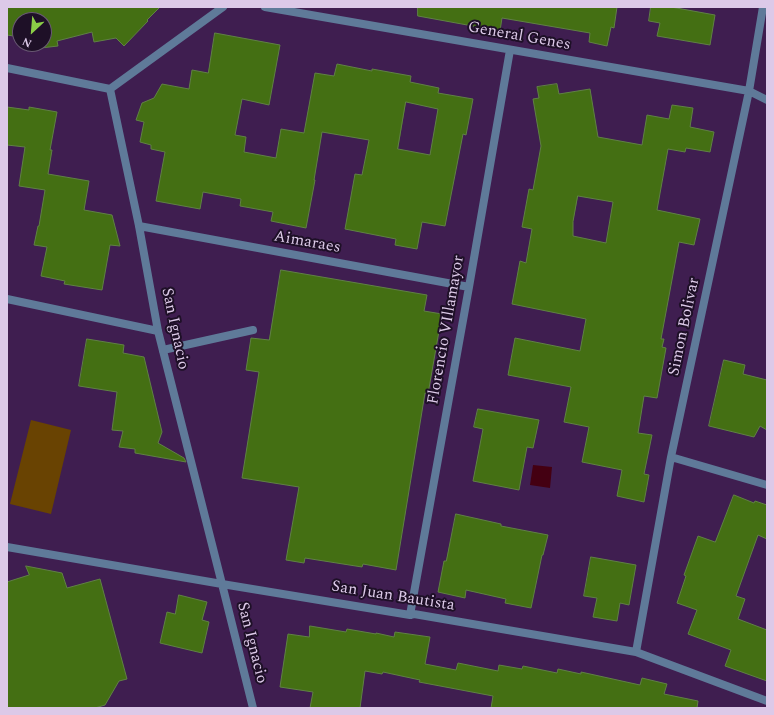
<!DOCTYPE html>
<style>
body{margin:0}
#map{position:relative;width:774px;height:715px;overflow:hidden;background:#3f1e50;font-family:Spectral,serif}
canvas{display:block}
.frame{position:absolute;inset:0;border:8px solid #dcc9e8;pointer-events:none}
.north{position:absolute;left:12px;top:12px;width:40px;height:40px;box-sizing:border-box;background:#1e1027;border:1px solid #6a5a74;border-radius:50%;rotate:206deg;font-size:11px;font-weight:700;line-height:16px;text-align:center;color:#dcc9e8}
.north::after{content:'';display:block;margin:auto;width:14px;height:18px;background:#8bce47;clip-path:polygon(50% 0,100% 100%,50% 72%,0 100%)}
</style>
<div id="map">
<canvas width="774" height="715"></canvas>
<div class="frame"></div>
<div class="north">N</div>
</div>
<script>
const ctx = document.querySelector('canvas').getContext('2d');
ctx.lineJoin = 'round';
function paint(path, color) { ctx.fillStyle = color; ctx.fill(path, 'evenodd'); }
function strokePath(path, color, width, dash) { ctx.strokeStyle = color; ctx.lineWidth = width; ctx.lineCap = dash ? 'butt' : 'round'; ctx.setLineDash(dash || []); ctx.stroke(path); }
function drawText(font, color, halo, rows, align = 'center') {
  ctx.font = font + ' Spectral,serif'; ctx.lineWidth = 4; ctx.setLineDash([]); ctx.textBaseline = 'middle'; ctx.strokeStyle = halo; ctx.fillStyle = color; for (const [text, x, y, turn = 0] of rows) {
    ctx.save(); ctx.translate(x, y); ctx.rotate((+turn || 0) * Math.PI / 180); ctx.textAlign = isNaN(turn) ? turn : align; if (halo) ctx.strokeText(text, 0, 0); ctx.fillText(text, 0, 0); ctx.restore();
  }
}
const green = new Path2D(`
 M31 420 71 430 51 514 10 504Z`);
const water = new Path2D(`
 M533 465 552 467 550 488 530 485Z`);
const building = new Path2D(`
 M7 7H160L147 20 148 21 124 46 116 38 94 42 92 32 57 41 58 46 32 49V44H44V20H20V37L7 35Z
 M418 7H617L614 28 611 27 607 46 589 42 590 33 502 18 500 31 418 16Z
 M651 7H671L715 15 710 45 657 36 660 23 649 21Z
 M215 33 280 45 269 105 242 99 235 135 246 137 244 152 276 158 281 129 304 133 315 73 334 76 337 64 372 71V69L411 76 410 82 439 88 438 93 473 99 466 135 463 134 445 226 422 222 417 249 395 245 396 239 345 229 355 174 362 175 369 140 322 132 314 180H315L306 228 271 221 273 212 240 206 241 199 203 192 200 209 156 201 165 152 151 149V145L140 142 144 122 136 120 142 103 154 98 162 84 189 89 192 70 208 73ZM406 102 438 109 430 155 398 149Z
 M557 84 559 94 590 89 598 137 642 145 647 115 669 119 672 105 693 108 690 127 714 132 710 152 686 148 685 152 668 149 657 210 700 219 694 245 679 242 661 339H664L662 347 666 348 657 398 644 396 638 433 652 435 644 474 649 475 644 502 617 496 622 470 582 462 589 427 564 422 571 387 508 375 515 338 580 351 586 319 512 304 520 261 526 263 532 229 522 227 529 189 533 190 541 146 533 99 539 98 537 87ZM578 196 613 202 606 243 573 236V222Z
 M7 107 29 110V107L57 112 50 150H52L48 174 89 181 84 210 112 215 120 246 110 245 102 290 64 284 65 281 41 276 47 247 34 245 38 226H39L45 190 19 186 25 147 7 145Z
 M281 270 427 295 424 311 442 314 428 394 425 393 396 570 363 564 362 567 305 558 304 563 286 560 299 487 242 478 259 372 246 370 251 338 269 340Z
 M87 339 124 345 123 353 144 357 162 432 158 443 184 458 186 462 135 453V449L119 447 123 431 112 430 117 392 79 386Z
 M724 360 745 365 743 374 767 380V430L760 426 754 437 709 426Z
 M478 409 539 420 533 448 527 447 519 490 473 481 483 429 474 427Z
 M734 495 754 503 755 501 767 505V539L758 535 736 596 745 599 738 619 767 630V681L725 666 731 650 688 634 697 610 677 603 686 576 684 575 698 536 715 542Z
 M456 514 501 524V526L548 535 543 555H542L531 608 505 603 506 599 466 590 465 598 438 592 444 561H446Z
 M591 557 636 565 629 605 620 603 617 621 593 617 597 598 584 596Z
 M26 566 62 573 67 588 100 579 127 679 119 681 105 705 95 708H7V582L29 575Z
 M179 595 207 602 202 620 209 622 202 653 160 643 167 612 175 614Z
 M310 626 346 632 347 629 376 634V633L394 637 395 632 430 637 425 664 456 670 458 663 498 671 499 665 522 669 523 666 557 673 558 669 581 674V672L640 685 642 678 667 684 664 694 698 701 697 708H491L493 696 419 682 420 680 383 672 382 674 365 671 360 708H310L313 692 280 687 288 634 309 637Z`);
const service = new Path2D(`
 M163 350 253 330`);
const minor = new Path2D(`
 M223 7 110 89 139 226 158 331 222 584 253 708
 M265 7 749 91 767 100
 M7 68 110 89
 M139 226 469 287
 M7 299 158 331
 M671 457 767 485
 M7 547 222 584 410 615 414 614 636 652 767 701
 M410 615 469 287 510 50
 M636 652 671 457 749 91 763 7`);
const streetNames = [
 ["General Genes",519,37,10],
 ["Aimaraes",307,243,10],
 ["Simon Bolivar",685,327,-78],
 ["San Ignacio",174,329,78],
 ["Florencio VIllamayor",447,330,-80],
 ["San Juan Bautista",393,597,9],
 ["San Ignacio",251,643,76]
];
paint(green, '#694302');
paint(water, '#440012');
paint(building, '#446f13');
strokePath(building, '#608145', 1);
strokePath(service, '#5f7a99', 8);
strokePath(minor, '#5f7a99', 8);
drawText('16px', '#dcc9e8', '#1e1027', streetNames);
</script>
